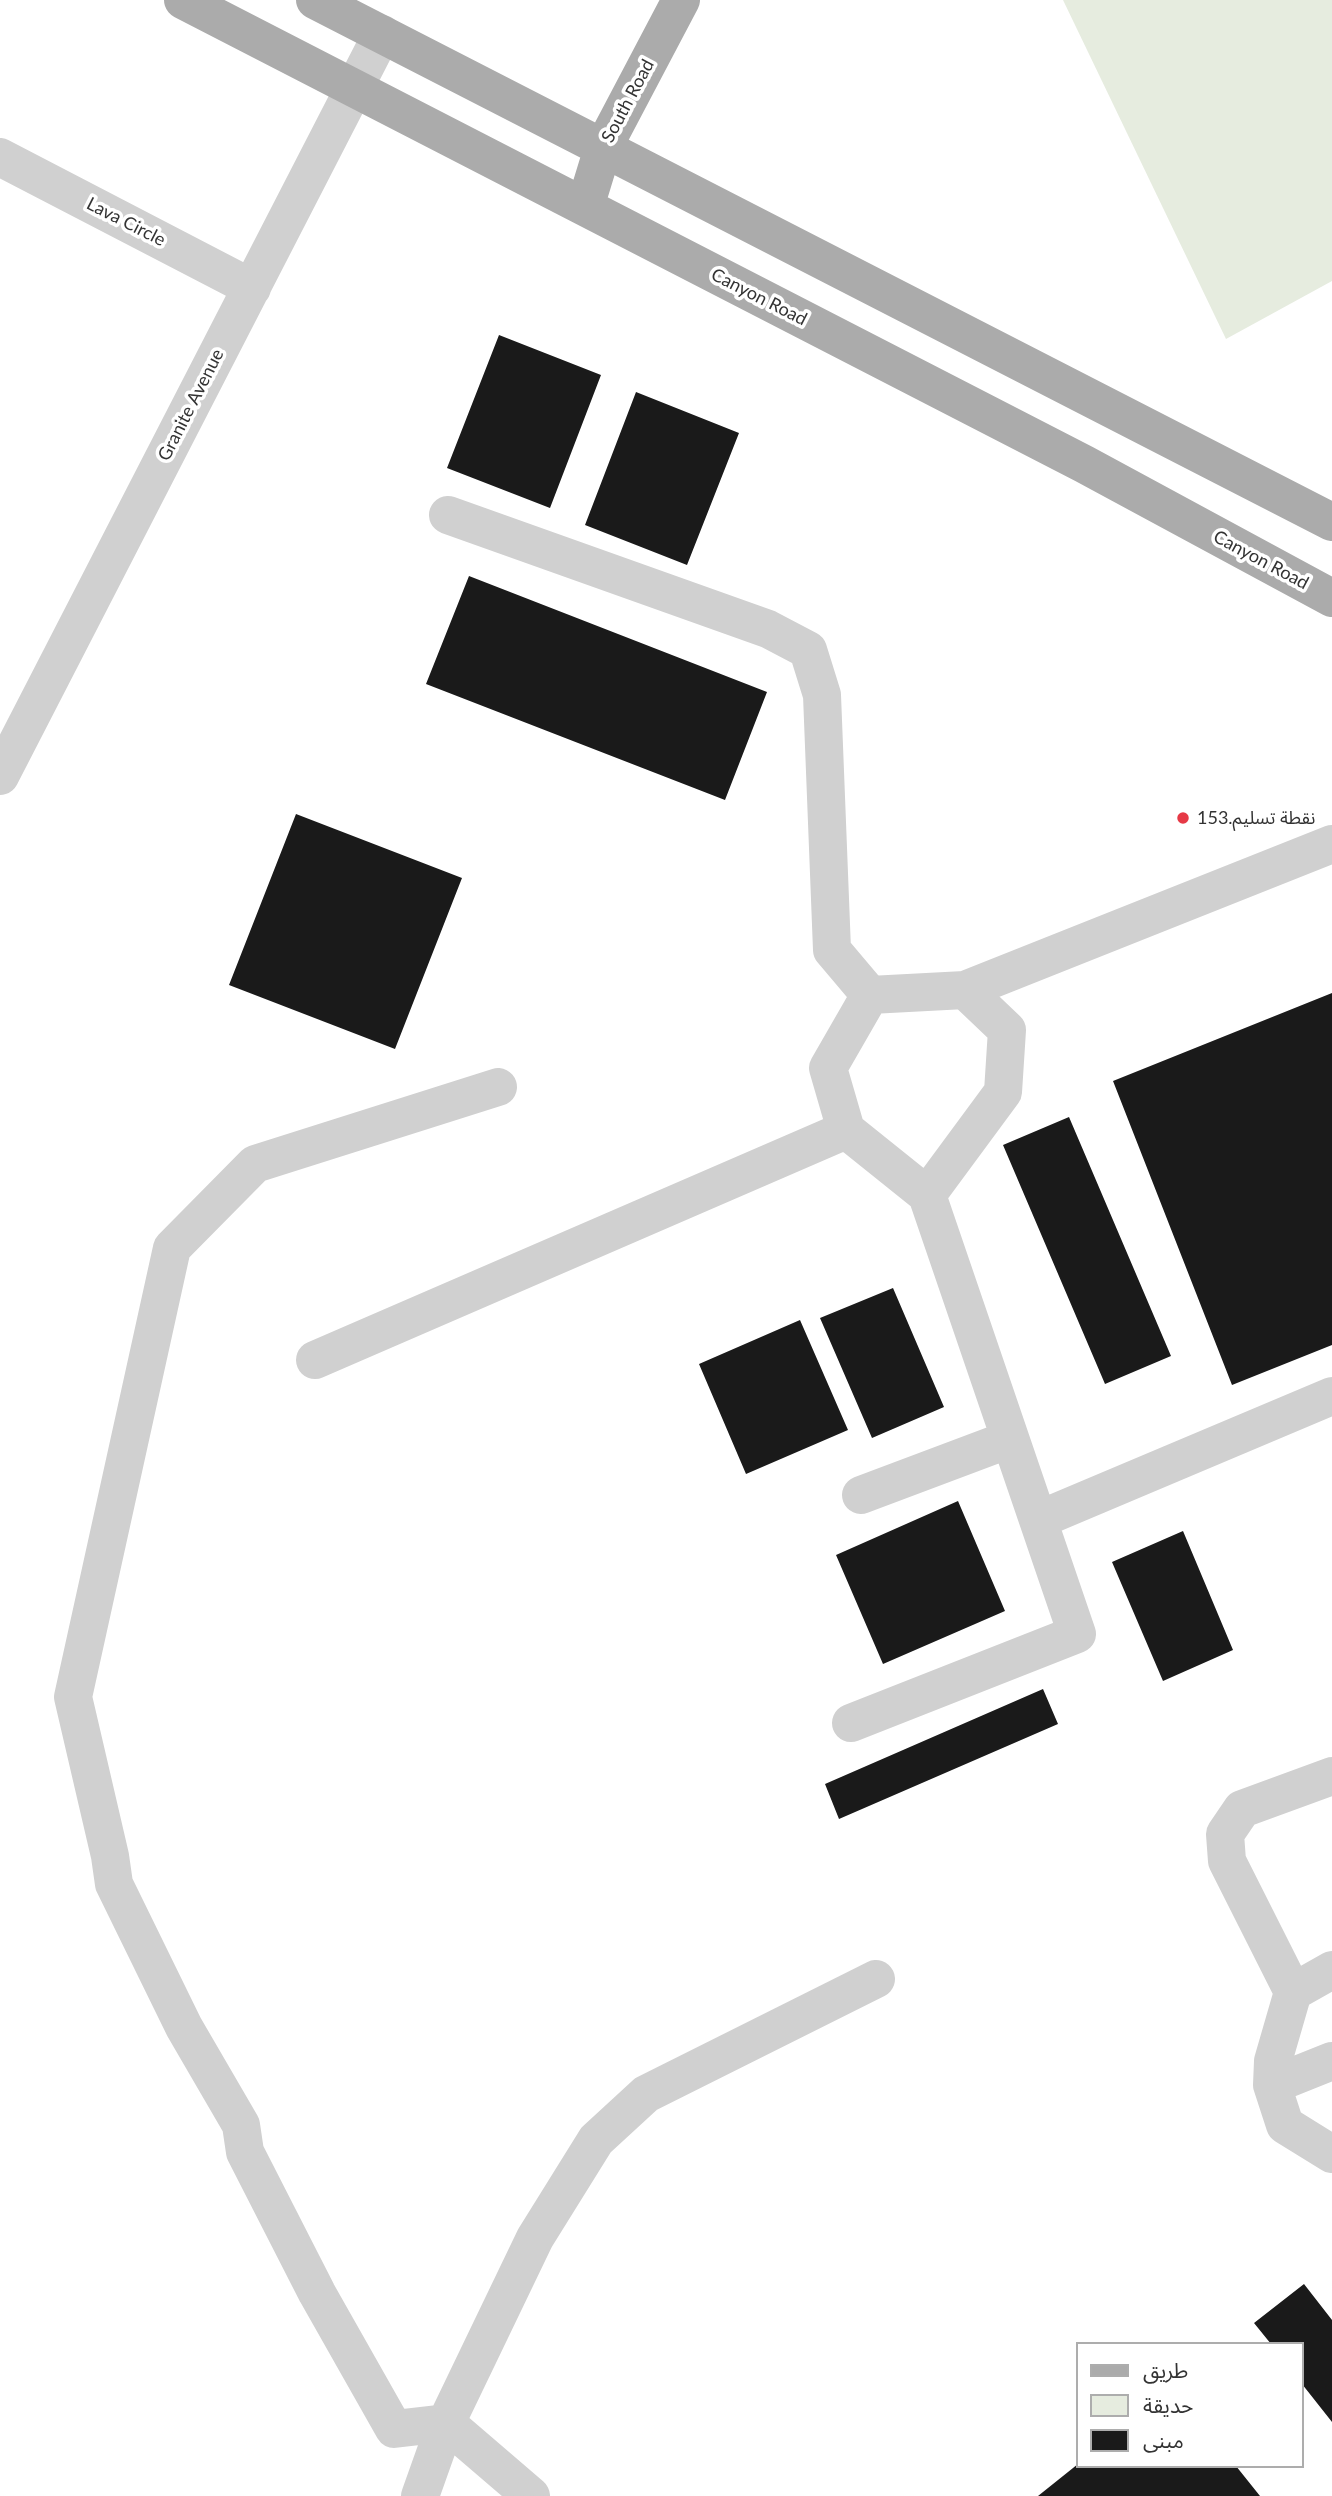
<!DOCTYPE html>
<meta charset="utf-8">
<style>
body{margin:0}
#map{position:relative;width:1332px;height:2496px;overflow:hidden;background:#fff;font-family:Lato,"Noto Sans Arabic",sans-serif}
canvas{display:block}
.legend{position:absolute;left:1076px;top:2342px;width:228px;height:126px;box-sizing:border-box;background:#fff;border:2px solid #adadad;margin:0;padding:9px 12px;list-style:none;font-size:21px;color:#333}
.legend li{display:flex;align-items:center;gap:14px;height:35px}
.legend b{width:35px;border:2px solid #adadad}
</style>
<div id="map">
<canvas width="1332" height="2496"></canvas>
<ul class="legend">
<li><b style="height:9px;background:#ababab"></b>طريق</li>
<li><b style="height:19px;background:#e6ecdf"></b>حديقة</li>
<li><b style="height:19px;background:#1a1a1a"></b>مبنى</li>
</ul>
</div>
<script>
const ctx = document.querySelector('canvas').getContext('2d');
ctx.lineJoin = 'round';
function paint(path, color) { ctx.fillStyle = color; ctx.fill(path, 'evenodd'); }
function strokePath(path, color, width, dash) { ctx.strokeStyle = color; ctx.lineWidth = width; ctx.lineCap = dash ? 'butt' : 'round'; ctx.setLineDash(dash || []); ctx.stroke(path); }
function drawText(font, color, halo, rows, align = 'center') {
  ctx.font = font + ' Lato,"Noto Sans Arabic",sans-serif'; ctx.lineWidth = 7; ctx.setLineDash([]); ctx.textBaseline = 'middle'; ctx.strokeStyle = halo; ctx.fillStyle = color; for (const [text, x, y, turn = 0] of rows) {
    ctx.save(); ctx.translate(x, y); ctx.rotate((+turn || 0) * Math.PI / 180); ctx.textAlign = isNaN(turn) ? turn : align; if (halo) ctx.strokeText(text, 0, 0); ctx.fillText(text, 0, 0); ctx.restore();
  }
}
const green = new Path2D(`
 M1063 0H1332V281L1226 339Z`);
const building = new Path2D(`
 M499 335 601 375 550 508 447 468Z
 M636 392 739 433 687 565 585 525Z
 M469 576 767 692 725 800 426 684Z
 M296 814 462 878 395 1049 229 985Z
 M1332 993V1345L1232 1385 1113 1081Z
 M1069 1117 1171 1356 1105 1384 1003 1145Z
 M893 1288 944 1407 872 1438 820 1318Z
 M800 1320 848 1430 746 1474 699 1364Z
 M958 1501 1005 1611 883 1664 836 1555Z
 M1183 1531 1233 1650 1163 1681 1112 1562Z
 M1043 1689 1058 1724 839 1819 825 1784Z
 M1304 2284 1332 2320V2422L1302 2384V2344H1271L1254 2323Z
 M1078 2464V2466H1236L1260 2496H1038Z`);
const minor = new Path2D(`
 M0 157 252 288
 M448 515 768 629 808 650 822 695 832 950 870 995
 M0 776 382 34
 M870 995 965 990 1332 844
 M870 995 828 1068 846 1130 927 1195
 M498 1087 255 1164 172 1248 73 1697 110 1856 114 1884 184 2027 241 2125 245 2152 317 2293 394 2429 446 2423 531 2496
 M315 1360 846 1130
 M861 1495 1010 1439
 M1038 1520 1332 1396
 M851 1723 1077 1634 927 1195 1003 1092 1007 1030 965 990
 M1332 1970 1293 1992 1273 2061 1272 2085 1285 2125 1332 2154
 M1293 1992 1227 1861 1225 1834 1242 1809 1332 1776
 M1272 2085 1332 2061
 M420 2496 446 2423 535 2238 596 2140 646 2094 876 1979`);
const major = new Path2D(`
 M183 0 1084 464 1332 598
 M315 0 1332 522
 M585 207 603 148 681 0`);
const markers = [
 [1183,818,7,"#e63946"]
];
const streetNames = [
 ["South Road",628,101,-62],
 ["Lava Circle",126,222,27],
 ["Canyon Road",759,297,27],
 ["Granite Avenue",191,405,-63],
 ["Canyon Road",1261,560,28]
];
const poiNames = [
 ["نقطة تسليم.153",1197,818]
];
paint(green, '#e6ecdf');
paint(building, '#1a1a1a');
strokePath(minor, '#d0d0d0', 38);
strokePath(major, '#ababab', 38);
for (const [x, y, r, color] of markers) { const dot = new Path2D(); dot.arc(x, y, r, 0, 2 * Math.PI); ctx.fillStyle = color; ctx.fill(dot); strokePath(dot, '#fff', 2.5); }
drawText('18px', '#333', '#fff', streetNames);
drawText('18px', '#333', '#fff', poiNames, 'left');
</script>
